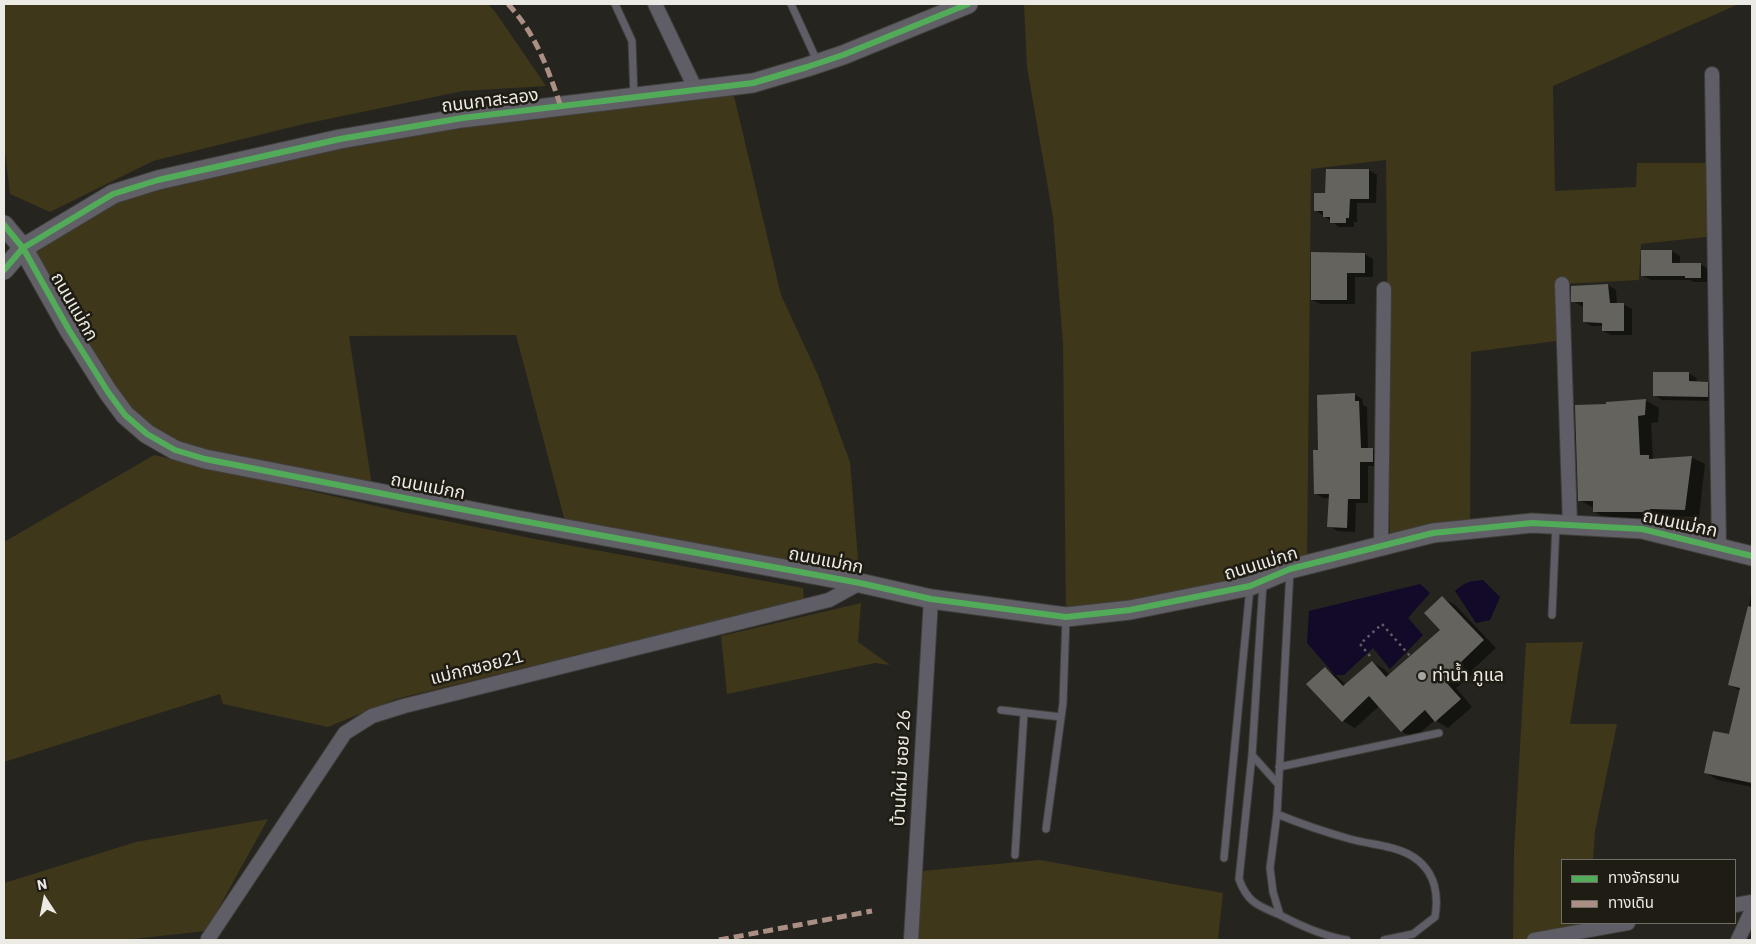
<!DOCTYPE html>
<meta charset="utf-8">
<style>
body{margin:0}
#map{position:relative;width:1756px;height:944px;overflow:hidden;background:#25241f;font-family:"IBM Plex Sans","Noto Sans Thai",sans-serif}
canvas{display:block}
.frame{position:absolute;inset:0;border:5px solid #eceae4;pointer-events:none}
.legend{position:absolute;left:1561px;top:859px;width:175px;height:65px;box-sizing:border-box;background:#1f1c13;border:1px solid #716e67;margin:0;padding:6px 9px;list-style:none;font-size:15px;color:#eceae4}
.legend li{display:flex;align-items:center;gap:10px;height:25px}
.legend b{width:25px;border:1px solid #716e67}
.north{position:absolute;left:20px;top:874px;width:50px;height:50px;-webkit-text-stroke:4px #1f1c13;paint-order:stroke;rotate:349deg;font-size:14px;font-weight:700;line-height:20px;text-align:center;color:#eceae4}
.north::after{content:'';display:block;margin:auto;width:18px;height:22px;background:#eceae4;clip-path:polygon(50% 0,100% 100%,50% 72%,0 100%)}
</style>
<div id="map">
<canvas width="1756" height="944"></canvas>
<div class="frame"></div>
<ul class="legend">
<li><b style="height:6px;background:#51ab58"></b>ทางจักรยาน</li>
<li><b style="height:6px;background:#ac8f84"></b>ทางเดิน</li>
</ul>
<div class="north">N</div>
</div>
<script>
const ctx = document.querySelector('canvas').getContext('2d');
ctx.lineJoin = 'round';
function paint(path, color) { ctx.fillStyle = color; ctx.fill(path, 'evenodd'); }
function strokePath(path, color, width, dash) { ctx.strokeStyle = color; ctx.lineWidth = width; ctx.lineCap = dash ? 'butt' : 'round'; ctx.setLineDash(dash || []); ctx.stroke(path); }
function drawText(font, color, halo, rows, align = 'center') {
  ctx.font = font + ' "IBM Plex Sans","Noto Sans Thai",sans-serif'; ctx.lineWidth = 5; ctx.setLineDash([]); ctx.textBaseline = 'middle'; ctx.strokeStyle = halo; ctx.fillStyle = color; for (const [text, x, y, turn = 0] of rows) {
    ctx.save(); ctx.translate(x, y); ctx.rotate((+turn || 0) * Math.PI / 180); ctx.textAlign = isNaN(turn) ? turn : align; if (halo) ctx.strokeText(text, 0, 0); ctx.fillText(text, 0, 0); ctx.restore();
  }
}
const green = new Path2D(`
 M4 4H488L496 13 546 86 463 91 304 124 153 161 50 212 10 194 4 144Z
 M1024 4H1739L1553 86 1555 191 1636 187 1637 163H1706L1715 236 1641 244 1639 280 1562 284 1564 340 1471 352 1470 529 1390 544 1386 160 1311 169 1307 565 1066 617 1063 344 1053 217 1027 67Z
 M730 86 735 100 781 295 818 375 850 462 860 583 567 529 516 335 349 336 373 492 195 456 119 406 23 248 113 194 340 139Z
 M154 455 402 512 535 539 803 588 804 600 396 699 328 727 223 704 220 694 4 762V542Z
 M861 603 858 642 890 665 875 663 727 694 721 636Z
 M1583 642 1570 724H1617L1595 831 1593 860H1562V923H1590V929L1534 940H1513L1514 851 1526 643Z
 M268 819 206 931 124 940H4V883L136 842Z
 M1040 860 1223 893 1218 940H918L922 871Z`);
const water = new Path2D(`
 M1483 580 1500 597 1490 620 1476 623 1455 591C1465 582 1470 581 1483 580Z
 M1420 584 1430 593 1408 618 1423 635 1390 669 1373 648 1344 675H1335L1307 643 1309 611Z`);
const shadow = new Path2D(`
 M1369 170 1377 175 1376 203H1357V222H1354V227H1339L1315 210 1327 194Z
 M1672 251 1680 256V265L1700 264 1708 269 1709 282H1694L1690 280H1651L1642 275Z
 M1364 254 1373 259V277H1355V304H1321L1312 300Z
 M1608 285 1616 290 1617 304 1624 305 1632 309V335H1611L1603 331V326H1592L1584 322V306H1581L1573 301Z
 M1688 373 1697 378 1696 383H1707L1716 388V401L1662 400 1654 395Z
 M1354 394 1362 399 1363 405 1367 407 1368 449H1373L1381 454V466H1368V503H1356L1355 532 1337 531 1329 526 1330 498H1323L1315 493 1320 452Z
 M1645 400 1659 408 1658 422 1651 423 1653 459 1691 457 1705 464 1699 517 1663 516V519L1608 520 1595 512 1594 508 1579 500 1607 406Z
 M1752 592V787L1718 780 1706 773 1730 736 1741 691 1730 685Z
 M1442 598 1455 605 1496 648 1472 670 1474 673 1456 688 1472 707 1448 728 1435 720 1414 738 1401 731 1379 706 1355 728 1343 721 1325 668 1337 676 1346 685 1372 662 1384 669 1390 675 1442 630Z`);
const building = new Path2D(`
 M1326 169H1369V199H1350L1349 218H1346V223H1330V217H1323V211H1314V193H1325Z
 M1641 250H1672V263H1701V278H1685V276H1641Z
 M1311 252 1365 253V273H1347V300H1311Z
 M1608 284 1610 303H1624V331H1602V323L1583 322V302H1571V286Z
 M1653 372H1689V381L1708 382V397L1653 396Z
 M1355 393V401H1359L1361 448H1373V462H1360V499H1348L1347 528 1327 527 1329 494H1314L1313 450H1318L1317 395Z
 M1646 399 1645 415 1638 416 1640 455H1649V459L1692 456 1685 510 1650 509V512H1593V501H1578L1575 405 1606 404V402Z
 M1442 596 1484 640 1460 663 1462 665 1444 680 1461 699 1435 722 1425 710 1401 732 1369 696 1342 722 1306 684 1325 667 1343 686 1372 661 1386 677 1440 630 1424 613Z
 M1748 606 1752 607V783L1704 773 1713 731 1729 734 1740 688 1728 685Z`);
const path = new Path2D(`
 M1370 656 1360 644 1382 624 1410 656`);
const lane = new Path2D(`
 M615 4 632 41 634 98
 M791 4 818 63
 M1263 583 1252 755 1278 784
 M1552 615 1556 524
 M1001 710 1061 717
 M1252 755 1239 879C1247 902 1258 906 1280 915
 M1279 767 1439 733
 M1277 814 1290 570
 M1046 829 1063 703 1066 617
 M1015 855 1024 713
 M1224 858 1250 587
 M1347 940C1323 936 1301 926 1280 915L1273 892 1270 868 1277 814C1301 824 1325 832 1350 839 1364 843 1378 844 1392 848 1427 857 1441 882 1435 917L1413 934 1384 940`);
const street = new Path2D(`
 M655 4 696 90
 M1712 74 1719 547
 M1562 284 1570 525
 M1381 546 1384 289
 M1735 905 1752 902
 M208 939 345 733 372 716 404 706 829 600 860 583
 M911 940 931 599
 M1534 940 1628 923
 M1738 940 1752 910`);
const secondary = new Path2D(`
 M4 225 23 248 69 330 108 392 125 415 147 434 175 450 205 459 512 519 860 583 931 599 1066 617 1130 610 1250 586 1290 569 1433 533 1532 523 1642 529 1752 556
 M4 270 23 248 113 194 158 180 340 139 462 118 753 83 807 67 843 55 968 4`);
const quiet = new Path2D(`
 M508 4C536 34 548 69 561 107
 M719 940 872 911`);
const cycleway = new Path2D(`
 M4 225 23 248 69 330 108 392 125 415 147 434 175 450 205 459 512 519 860 583 931 599 1066 617 1130 610 1250 586 1290 569 1433 533 1532 523 1642 529 1752 556
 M4 270 23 248 113 194 158 180 340 139 462 118 753 83 807 67 843 55 968 4`);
const markers = [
 [1422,676,5,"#a6a59f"]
];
const streetNames = [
 ["ถนนกาสะลอง",490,101,-7],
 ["ถนนแม่กก",74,307,60],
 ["ถนนแม่กก",428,487,11],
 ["ถนนแม่กก",1680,524,12],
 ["ถนนแม่กก",826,561,11],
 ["ถนนแม่กก",1261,564,-17],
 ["แม่กกซอย21",477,668,-14],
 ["บ้านใหม่ ซอย 26",902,768,-87]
];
const poiNames = [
 ["ท่าน้ำ ภูแล",1432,676]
];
paint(green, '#3f371a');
paint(water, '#130a29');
paint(shadow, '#0007');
paint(building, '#64635e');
strokePath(lane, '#403f3b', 9);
strokePath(street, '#403f3b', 16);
strokePath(secondary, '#403f3b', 21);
strokePath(path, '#605e61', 2.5, [2.5, 4]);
strokePath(lane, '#5f5d65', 7);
strokePath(street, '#5f5d65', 14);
strokePath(secondary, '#606066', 19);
strokePath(quiet, '#ac8f84', 5, [10, 5]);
strokePath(cycleway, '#51ab58', 6);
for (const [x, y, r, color] of markers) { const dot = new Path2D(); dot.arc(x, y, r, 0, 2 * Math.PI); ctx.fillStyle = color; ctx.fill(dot); strokePath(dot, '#1f1c13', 2); }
drawText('18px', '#eceae4', '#1f1c13', streetNames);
drawText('18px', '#eceae4', '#1f1c13', poiNames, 'left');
</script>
